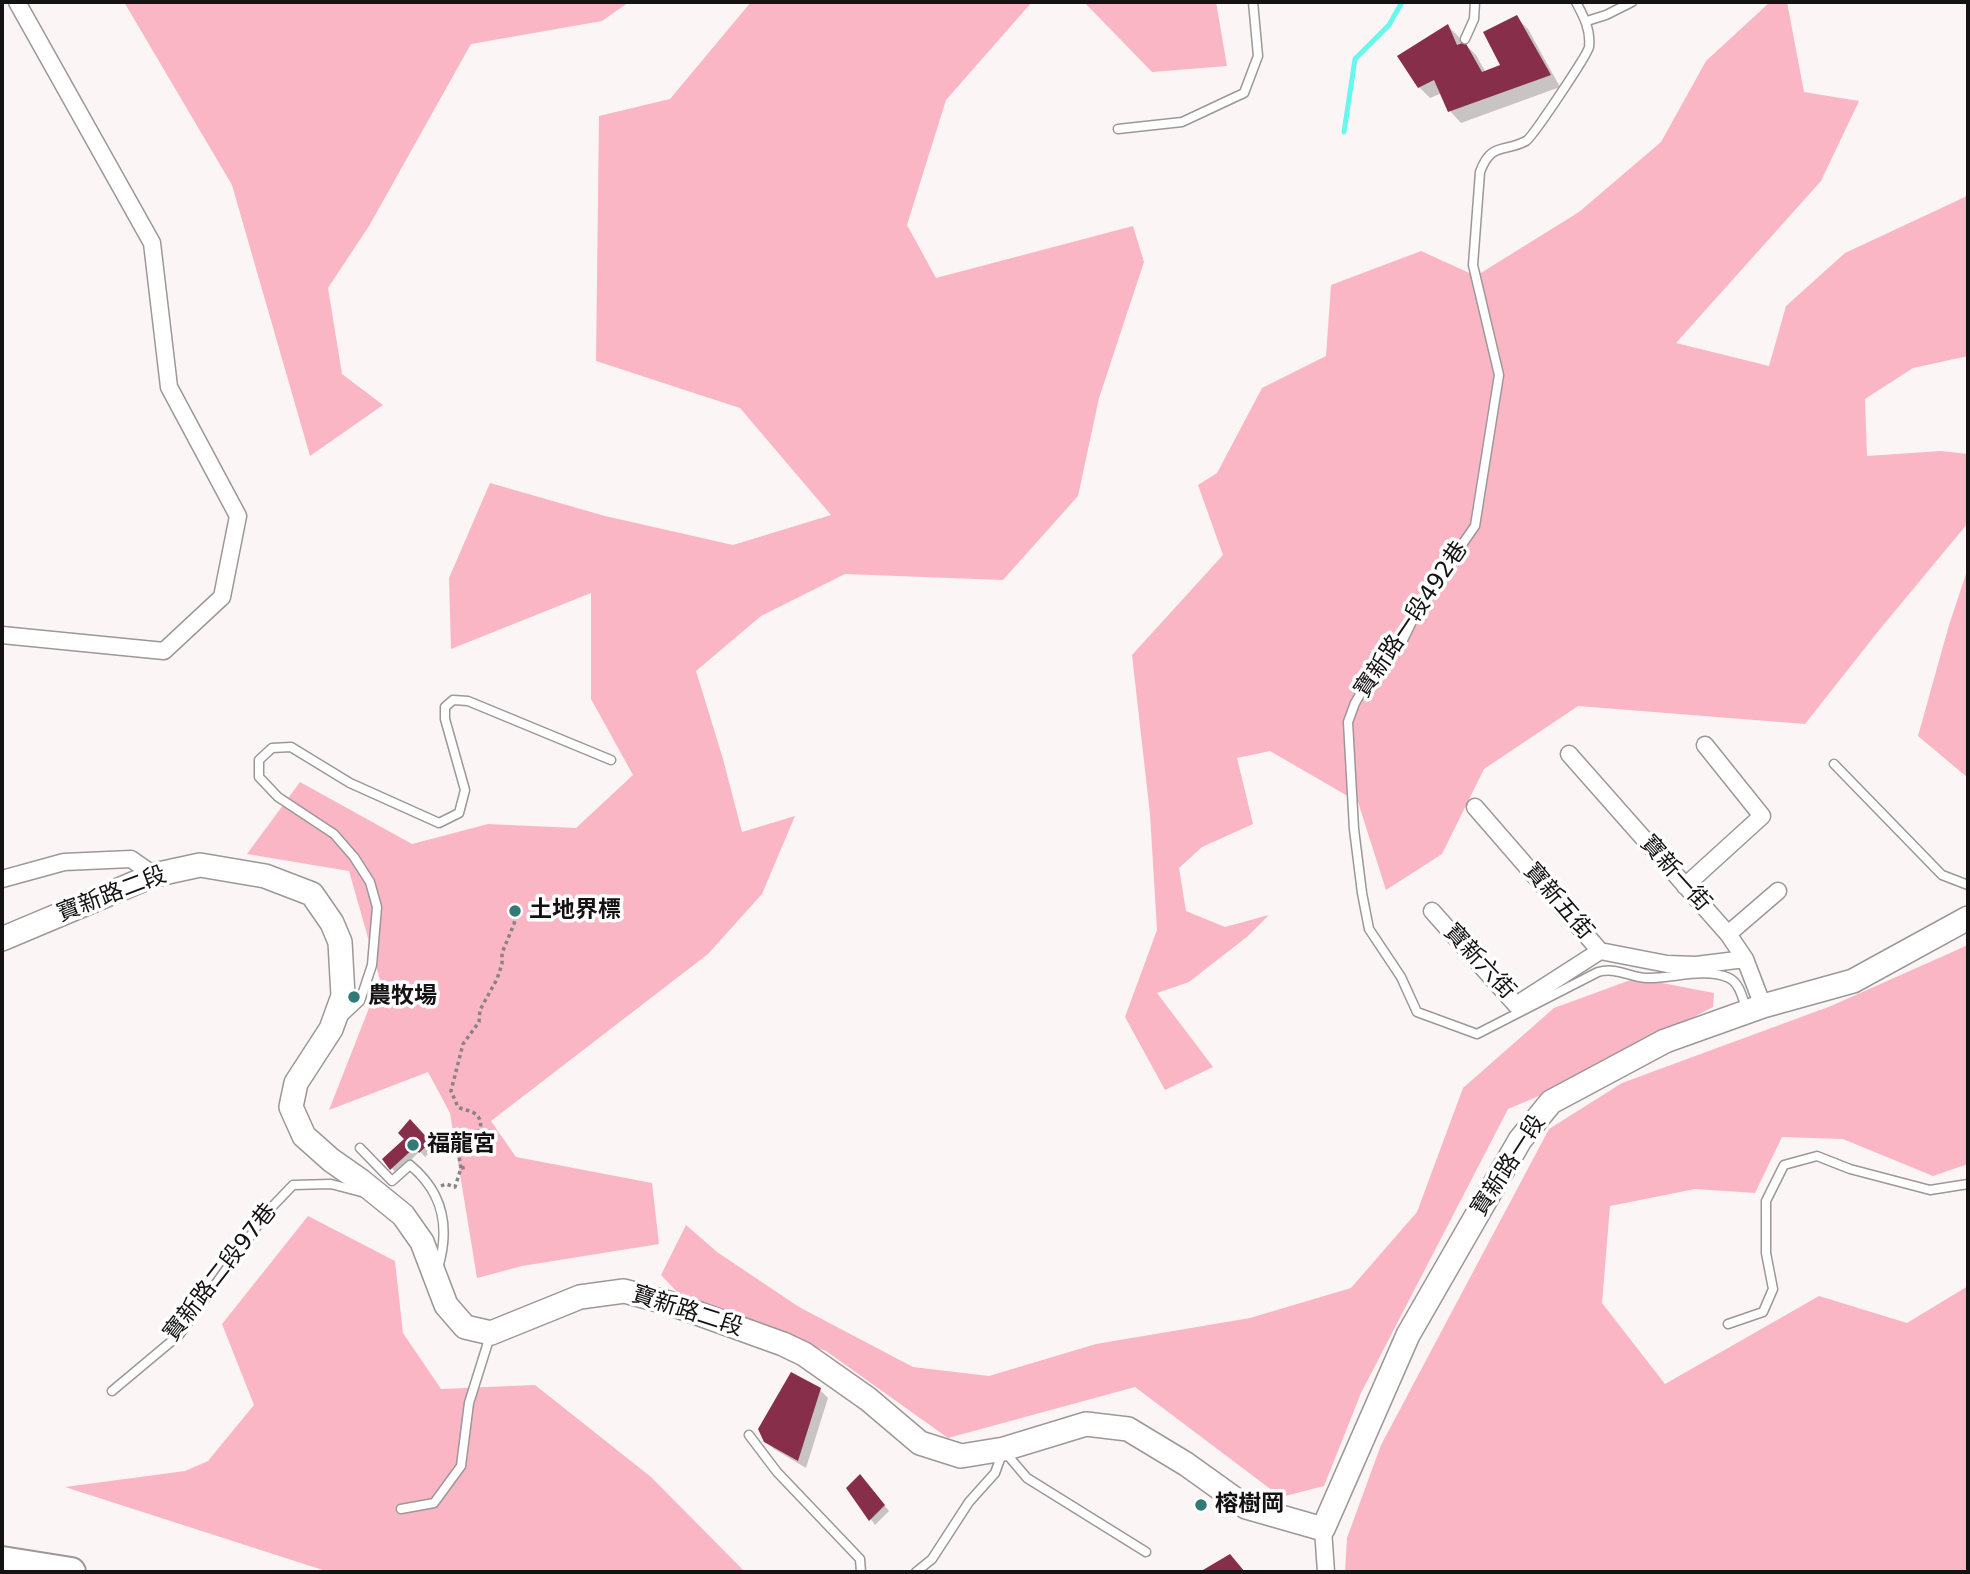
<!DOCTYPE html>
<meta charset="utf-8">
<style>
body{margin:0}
#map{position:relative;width:1970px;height:1574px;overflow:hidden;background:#fcf5f6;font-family:"DejaVu Sans",sans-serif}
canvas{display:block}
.frame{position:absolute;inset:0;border:4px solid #141213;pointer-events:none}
</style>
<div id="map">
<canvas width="1970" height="1574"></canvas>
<div class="frame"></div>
</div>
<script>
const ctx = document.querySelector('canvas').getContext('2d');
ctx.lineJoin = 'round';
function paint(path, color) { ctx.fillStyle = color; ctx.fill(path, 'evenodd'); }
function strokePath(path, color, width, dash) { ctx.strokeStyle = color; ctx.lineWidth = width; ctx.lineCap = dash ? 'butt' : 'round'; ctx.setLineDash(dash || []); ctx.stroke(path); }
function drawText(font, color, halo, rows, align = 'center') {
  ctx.font = font + ' "DejaVu Sans","Noto Sans TC",sans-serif'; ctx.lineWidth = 7; ctx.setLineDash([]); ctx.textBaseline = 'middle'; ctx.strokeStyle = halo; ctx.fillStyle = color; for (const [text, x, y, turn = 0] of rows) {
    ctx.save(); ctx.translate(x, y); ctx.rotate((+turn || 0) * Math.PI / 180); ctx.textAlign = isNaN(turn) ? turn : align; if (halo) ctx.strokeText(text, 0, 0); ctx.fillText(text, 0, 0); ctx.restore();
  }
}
const green = new Path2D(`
 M124 2H629L602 21 471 44 369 226 328 288 342 374 383 405 310 456 232 185Z
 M751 2H1032L946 100 907 225 936 278 1133 226 1144 262 1099 398 1078 496 1003 580 845 574 761 616 696 671 723 759 742 832 795 816 762 894 708 954 491 1121 516 1157 652 1183 659 1244 522 1266 477 1278 450 1113 428 1072 329 1110 380 980 349 871 247 854 300 782 412 844 488 824 576 828 633 775 591 699V593L451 649 449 578 490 483 605 516 733 545 831 515 740 408 596 361 599 116 670 99Z
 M1084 2H1216L1227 66 1152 72Z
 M1770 2H1787L1804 92 1859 101 1821 181 1676 343 1769 366 1786 306 1845 253 1965 197 1968 193V356L1913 368 1865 399 1867 456 1941 451 1968 454V523L1880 629 1805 724 1578 706 1484 769 1442 854 1386 890 1358 802 1270 751 1237 758 1253 824 1202 847 1179 868 1186 911 1225 927 1269 915 1248 936 1189 982 1157 993 1213 1067 1165 1090 1125 1017 1157 930 1150 814 1132 655 1223 555 1198 485 1217 473 1262 388 1326 356 1331 285 1421 251 1476 276 1579 212 1661 142 1706 61Z
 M1968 568V778L1918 736 1949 625Z
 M1968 945V1164L1933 1176 1843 1139 1782 1137 1755 1193 1695 1189 1610 1206 1602 1303 1665 1384 1819 1296 1907 1323 1968 1286V1572H1345L1347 1538 1381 1445 1549 1129 1622 1083 1831 1006Z
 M1636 978 1714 993 1713 1007 1546 1093 1508 1109 1361 1393 1324 1486 1281 1497 1135 1387 948 1438 826 1351 679 1294 661 1275 686 1225 717 1252 799 1307 913 1367 989 1376 1096 1344 1250 1318 1351 1288 1417 1212 1463 1088 1554 1008Z
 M308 1216 395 1261 403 1333 441 1389 535 1385 651 1477 745 1572H329L65 1487 185 1471 208 1461 254 1405 222 1324Z`);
const shadow = new Path2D(`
 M1517 18 1528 29 1560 87 1461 123 1450 111 1442 93 1430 98 1419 87 1448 26 1459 37 1462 45 1465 44 1476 55 1486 73 1502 66Z
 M410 1122 434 1148 425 1157 420 1151 397 1174 384 1159 406 1139Z
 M820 1390 828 1398 806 1468 774 1449 765 1440Z
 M865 1481 889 1511 875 1525 848 1488Z`);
const stream = new Path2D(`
 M1344 132 1355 59 1389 25 1402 2`);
const building = new Path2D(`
 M1517 15 1551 75 1448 112 1434 80 1418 88 1397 56 1448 24 1457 45 1465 42 1482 72 1500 65 1483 32Z
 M410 1119 431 1142 419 1153 415 1147 390 1170 382 1159 404 1139 398 1133Z
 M791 1372 821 1388 798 1461 764 1442 758 1429Z
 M860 1474 885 1505 869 1521 846 1488Z
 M1230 1554 1245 1572H1203V1570Z`);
const path = new Path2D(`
 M461 1168 459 1156C466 1146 493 1126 474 1113 469 1110 463 1110 458 1107L451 1091 463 1044 479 1022 480 1010 497 979 502 964V953L514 924 518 907
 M441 1186 446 1184 455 1187 461 1168 468 1167`);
const lane = new Path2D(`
 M1576 2C1584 17 1591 30 1589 47 1588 54 1532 138 1526 141 1503 153 1491 142 1480 172L1473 265 1499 375 1475 526 1421 603 1402 642 1362 691 1355 703 1348 722 1354 829 1362 893 1369 929 1401 977 1417 1012 1477 1034 1598 972C1617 967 1629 977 1646 978 1672 979 1704 967 1729 978 1740 983 1743 1000 1747 1011
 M1587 21 1606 15 1632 2
 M1465 39 1474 19 1475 2
 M1118 129 1182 122 1244 93 1258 56 1253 2
 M1834 764 1942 875 1968 885
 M343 1017 360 1001 372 965 377 907 370 882 354 857 334 834 278 797 259 777V760L272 748 291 747 350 783 439 823 459 813 465 790 445 719V707L453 700 468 701 611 760
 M360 1148 392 1181 410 1165C444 1193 450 1228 438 1268
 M1728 1324 1763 1312 1773 1289 1766 1253V1201L1784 1165 1817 1156 1850 1169 1930 1190 1968 1184
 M112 1391 179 1335 268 1211 293 1185 331 1184 365 1193
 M749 1435 777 1472 860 1559 861 1572
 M1005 1452 1027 1478 1146 1552
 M401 1509 434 1503 461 1466 469 1403 490 1336
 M916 1572 932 1559 969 1502 995 1473 1003 1451`);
const street = new Path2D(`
 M2 635 164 651 222 597 238 516 169 387 152 243 17 2
 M1569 754 1728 934 1745 959 1763 1006
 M1475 807 1600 951 1667 964 1696 965 1745 959
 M2 879 64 862 131 859 154 875
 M1685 886 1762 816 1705 745
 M1432 911 1516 1005 1600 951
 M1728 934 1778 891
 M1323 1529 1326 1572`);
const secondary = new Path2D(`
 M2 939 154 875 200 865 265 876 312 894 332 923 340 942 343 996 331 1029 296 1083 291 1107 304 1136 331 1160 361 1181 403 1215 422 1242 446 1305 465 1327 491 1333 580 1297 624 1291 669 1303 783 1344 804 1354 868 1399 920 1443 961 1456 1004 1449 1086 1424 1128 1429 1186 1464 1246 1507 1323 1529 1408 1335 1520 1140 1551 1102 1665 1041 1763 1006 1853 981 1968 918`);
const highway = new Path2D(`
 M2 1561 71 1572`);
const markers = [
 [515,911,7,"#327a76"],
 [354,997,7,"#327a76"],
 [413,1145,7,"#327a76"],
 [1201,1505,7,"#327a76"]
];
const streetNames = [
 ["寶新路一段492巷",1412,620,-56],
 ["寶新一街",1675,874,48],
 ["寶新路二段",112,895,-21],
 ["寶新五街",1558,902,49],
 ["寶新六街",1479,962,47],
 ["寶新路一段",1509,1166,-57],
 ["寶新路二段97巷",221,1273,-52],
 ["寶新路二段",687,1312,18]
];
const poiNames = [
 ["土地界標",529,911],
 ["農牧場",368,997],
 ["福龍宮",427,1145],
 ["榕樹岡",1215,1505]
];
paint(green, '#fbb6c5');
paint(shadow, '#0003');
strokePath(stream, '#68f7ee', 5);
paint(building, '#872e4a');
strokePath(lane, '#9d9798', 11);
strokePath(street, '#9d9798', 19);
strokePath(secondary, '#9d9798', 26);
strokePath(highway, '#9d9798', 32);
strokePath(path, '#888384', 3.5, [3.5, 3.5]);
strokePath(lane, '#fff', 8);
strokePath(street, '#fff', 16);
strokePath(secondary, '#fff', 23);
strokePath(highway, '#fff', 28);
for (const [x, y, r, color] of markers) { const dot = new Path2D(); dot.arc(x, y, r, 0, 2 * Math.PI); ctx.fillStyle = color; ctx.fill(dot); strokePath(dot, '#fff', 2.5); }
drawText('23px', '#141213', '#fff', streetNames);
drawText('bold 23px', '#141213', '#fff', poiNames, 'left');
</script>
